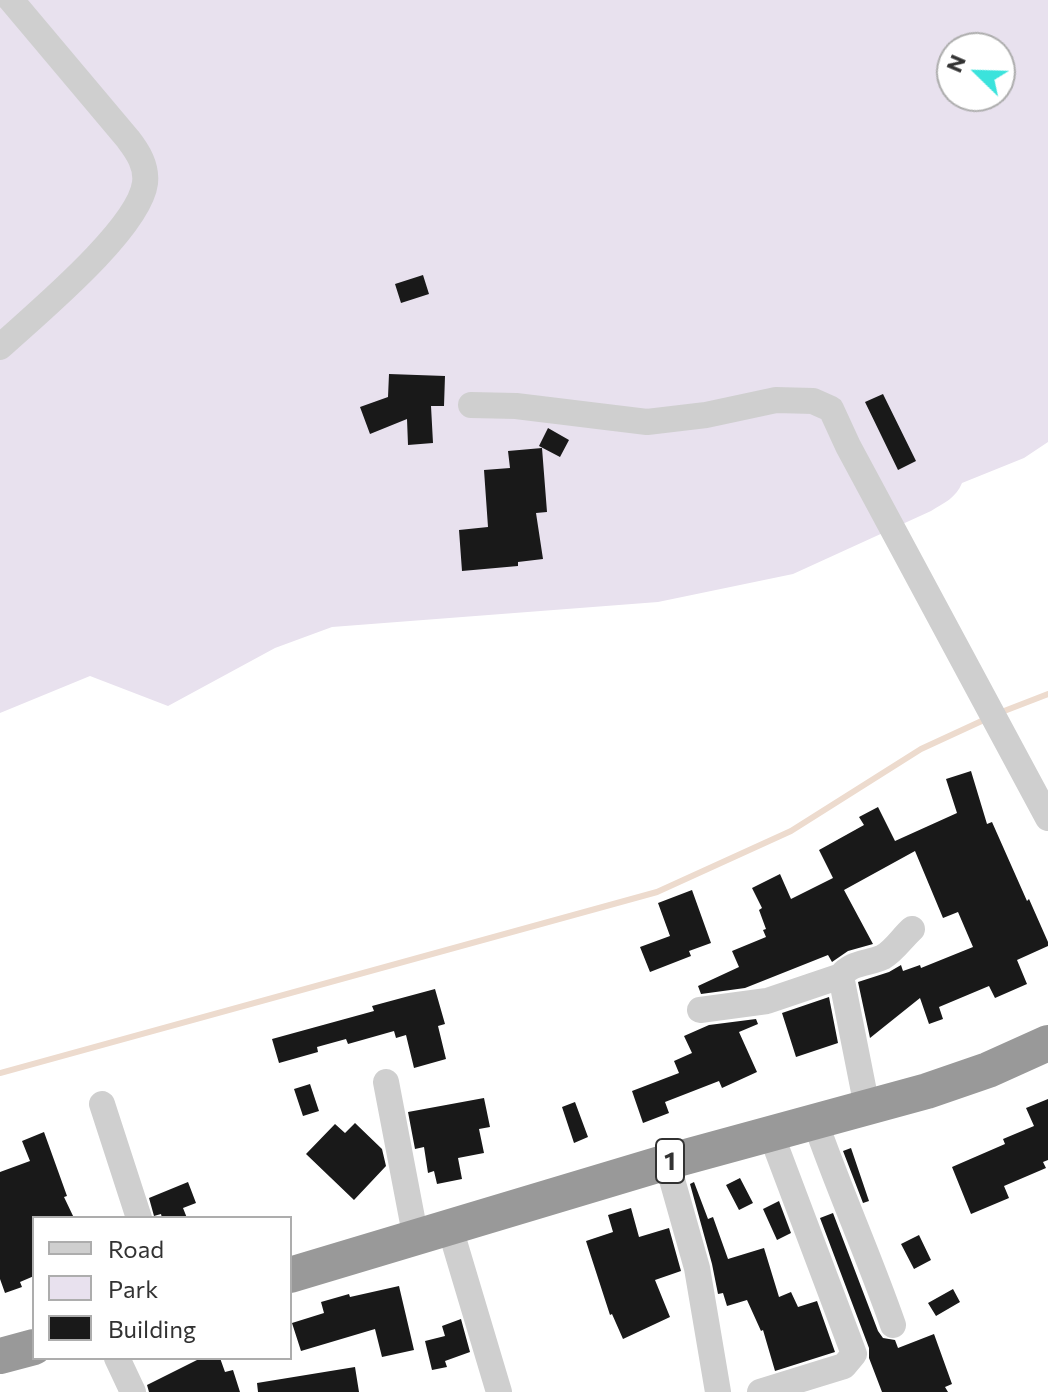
<!DOCTYPE html>
<style>
body{margin:0}
#map{position:relative;width:1048px;height:1392px;overflow:hidden;background:#fff;font-family:Commissioner,sans-serif}
canvas{display:block}
.legend{position:absolute;left:32px;top:1216px;width:260px;height:144px;box-sizing:border-box;background:#fff;border:2px solid #adadad;margin:0;padding:10px 14px;list-style:none;font-size:24px;color:#323232}
.legend li{display:flex;align-items:center;gap:16px;height:40px}
.legend b{width:40px;border:2px solid #adadad}
.north{position:absolute;left:936px;top:32px;width:80px;height:80px;box-sizing:border-box;background:#fff;border:2px solid #adadad;border-radius:50%;rotate:293deg;font-size:22px;font-weight:700;line-height:32px;text-align:center;color:#323232}
.north::after{content:'';display:block;margin:auto;width:28px;height:36px;background:#3be3dc;clip-path:polygon(50% 0,100% 100%,50% 72%,0 100%)}
</style>
<div id="map">
<canvas width="1048" height="1392"></canvas>
<ul class="legend">
<li><b style="height:10px;background:#cfcfcf"></b>Road</li>
<li><b style="height:22px;background:#e8e1ee"></b>Park</li>
<li><b style="height:22px;background:#191919"></b>Building</li>
</ul>
<div class="north">N</div>
</div>
<script>
const ctx = document.querySelector('canvas').getContext('2d');
ctx.lineJoin = 'round';
function paint(path, color) { ctx.fillStyle = color; ctx.fill(path, 'evenodd'); }
function strokePath(path, color, width, dash) { ctx.strokeStyle = color; ctx.lineWidth = width; ctx.lineCap = dash ? 'butt' : 'round'; ctx.setLineDash(dash || []); ctx.stroke(path); }
function drawText(font, color, halo, rows, align = 'center') {
  ctx.font = font + ' Commissioner,sans-serif'; ctx.lineWidth = 8; ctx.setLineDash([]); ctx.textBaseline = 'middle'; ctx.strokeStyle = halo; ctx.fillStyle = color; for (const [text, x, y, turn = 0] of rows) {
    ctx.save(); ctx.translate(x, y); ctx.rotate((+turn || 0) * Math.PI / 180); ctx.textAlign = isNaN(turn) ? turn : align; if (halo) ctx.strokeText(text, 0, 0); ctx.fillText(text, 0, 0); ctx.restore();
  }
}
const green = new Path2D(`
 M0 0H1048V442L1024 458 962 483C956 498 944 503 931 511L793 574 658 602 332 627 275 648 168 706 90 676 0 713ZM952 48H1000V96H952Z`);
const stream = new Path2D(`
 M999 713 1048 694
 M0 1073 657 892 791 831 921 749 986 719`);
const building = new Path2D(`
 M423 275 429 294 401 303 395 284Z
 M389 374 445 376 444 406H431L433 443 408 445 407 419 370 434 360 407 388 397Z
 M883 394 916 461 898 470 865 402Z
 M548 428 569 440 560 457 539 446Z
 M542 448 547 512 536 513 543 559 518 562V566L462 571 459 530 488 527 484 470 510 468 508 451Z
 M971 771 987 824 992 822 1027 901 1029 899 1048 942V946L1017 960 1027 984 995 998 989 986 939 1007 943 1019 929 1024 920 998 870 1038 858 982 889 972 901 965 903 971 920 965 921 968 973 947 958 912 943 918 915 851 844 890 873 944 848 951 832 962 828 955 745 988 701 994 698 986 739 967 732 951 766 937 763 930 766 929 759 910 762 908 752 888 780 874 791 899 833 878 819 850 864 825 859 817 878 807 895 841 957 813 946 779Z
 M692 890 711 943 689 951 691 956 650 972 640 947 670 936 658 903Z
 M435 989 445 1024 438 1026 446 1059 414 1068 406 1035 396 1038 394 1031 348 1044 346 1039 317 1047 318 1052 279 1063 272 1039 374 1011 372 1006Z
 M829 997 838 1043 796 1057 782 1013Z
 M756 1019 758 1024 739 1032 757 1072 722 1088 719 1081 665 1102 669 1113 643 1123 632 1091 679 1073 674 1061 692 1053 684 1036 709 1025Z
 M310 1084 319 1111 303 1116 294 1089Z
 M484 1098 490 1127 479 1129 484 1153 458 1158 462 1179 437 1184 434 1171 428 1173 424 1147 415 1149 408 1112Z
 M1048 1099V1160L1043 1162 1046 1168 1004 1186 1009 1198 971 1214 952 1167 1005 1144 1003 1139 1034 1126 1026 1108Z
 M575 1102 588 1137 574 1143 562 1107Z
 M355 1123 382 1149 386 1166 354 1200 306 1154 335 1124 345 1133Z
 M44 1132 67 1196 64 1197 74 1218H34V1276L20 1282 22 1287 5 1293 0 1279V1172L30 1161 22 1141Z
 M851 1148 869 1201 863 1203 843 1151Z
 M740 1178 753 1203 739 1210 726 1185Z
 M188 1182 196 1203 183 1208 187 1218H162L161 1214 154 1216 149 1198Z
 M694 1182 708 1219 713 1217 728 1259 764 1248 779 1297 791 1292 798 1307 817 1301 835 1352 775 1371 763 1330 761 1331 747 1300 727 1306 723 1293 718 1294 712 1264 690 1184Z
 M779 1201 791 1233 777 1240 763 1209Z
 M631 1208 639 1237 669 1228 681 1271 655 1280 670 1317 623 1339 612 1314 610 1315 586 1241 613 1232 608 1215Z
 M833 1213 878 1331 883 1338 895 1340 898 1348 934 1334 952 1384 945 1387 948 1392H882L869 1358V1348L820 1218Z
 M919 1235 931 1260 914 1269 901 1244Z
 M399 1286 414 1350 382 1357 375 1329 301 1351 292 1323 324 1313 321 1302 349 1294 350 1297Z
 M953 1289 960 1302 936 1316 928 1303Z
 M461 1319 470 1352 445 1361 447 1367 432 1370 425 1341 445 1336 442 1326Z
 M201 1358H220L225 1372 233 1370 240 1392H149L147 1385Z
 M355 1367 359 1392H258L257 1383Z`);
const minor = new Path2D(`
 M0 347C36 314 139 229 145 183 147 166 138 152 128 139L11 0
 M471 405 516 406 647 422 706 415 776 400 813 401 831 409 848 446 1048 818
 M700 1010 767 1001 841 976
 M386 1082 416 1239
 M102 1104 139 1218
 M867 1107 841 976C851 962 868 964 883 957 894 951 902 938 912 929
 M815 1121C839 1190 869 1256 893 1325
 M667 1162 697 1268 718 1392
 M450 1228 499 1392
 M117 1358 133 1392
 M760 1392 844 1366 854 1354 771 1134`);
const highway = new Path2D(`
 M290 1275 667 1162 927 1091 988 1070 1048 1043
 M0 1356 34 1347`);
const shields = [
 [670,1161,28]
];
const shieldNames = [
 ["1",670,1161]
];
paint(green, '#e8e1ee');
strokePath(stream, '#eddbce', 6);
paint(building, '#191919');
strokePath(minor, '#cfcfcf', 26);
strokePath(highway, '#999', 36);
for (const [x, y, w] of shields) { const box = new Path2D(); box.roundRect(x - w / 2, y - 22, w, 44, 6); ctx.fillStyle = '#fff'; ctx.fill(box); strokePath(box, '#323232', 2); }
drawText('bold 26px', '#323232', null, shieldNames);
</script>
